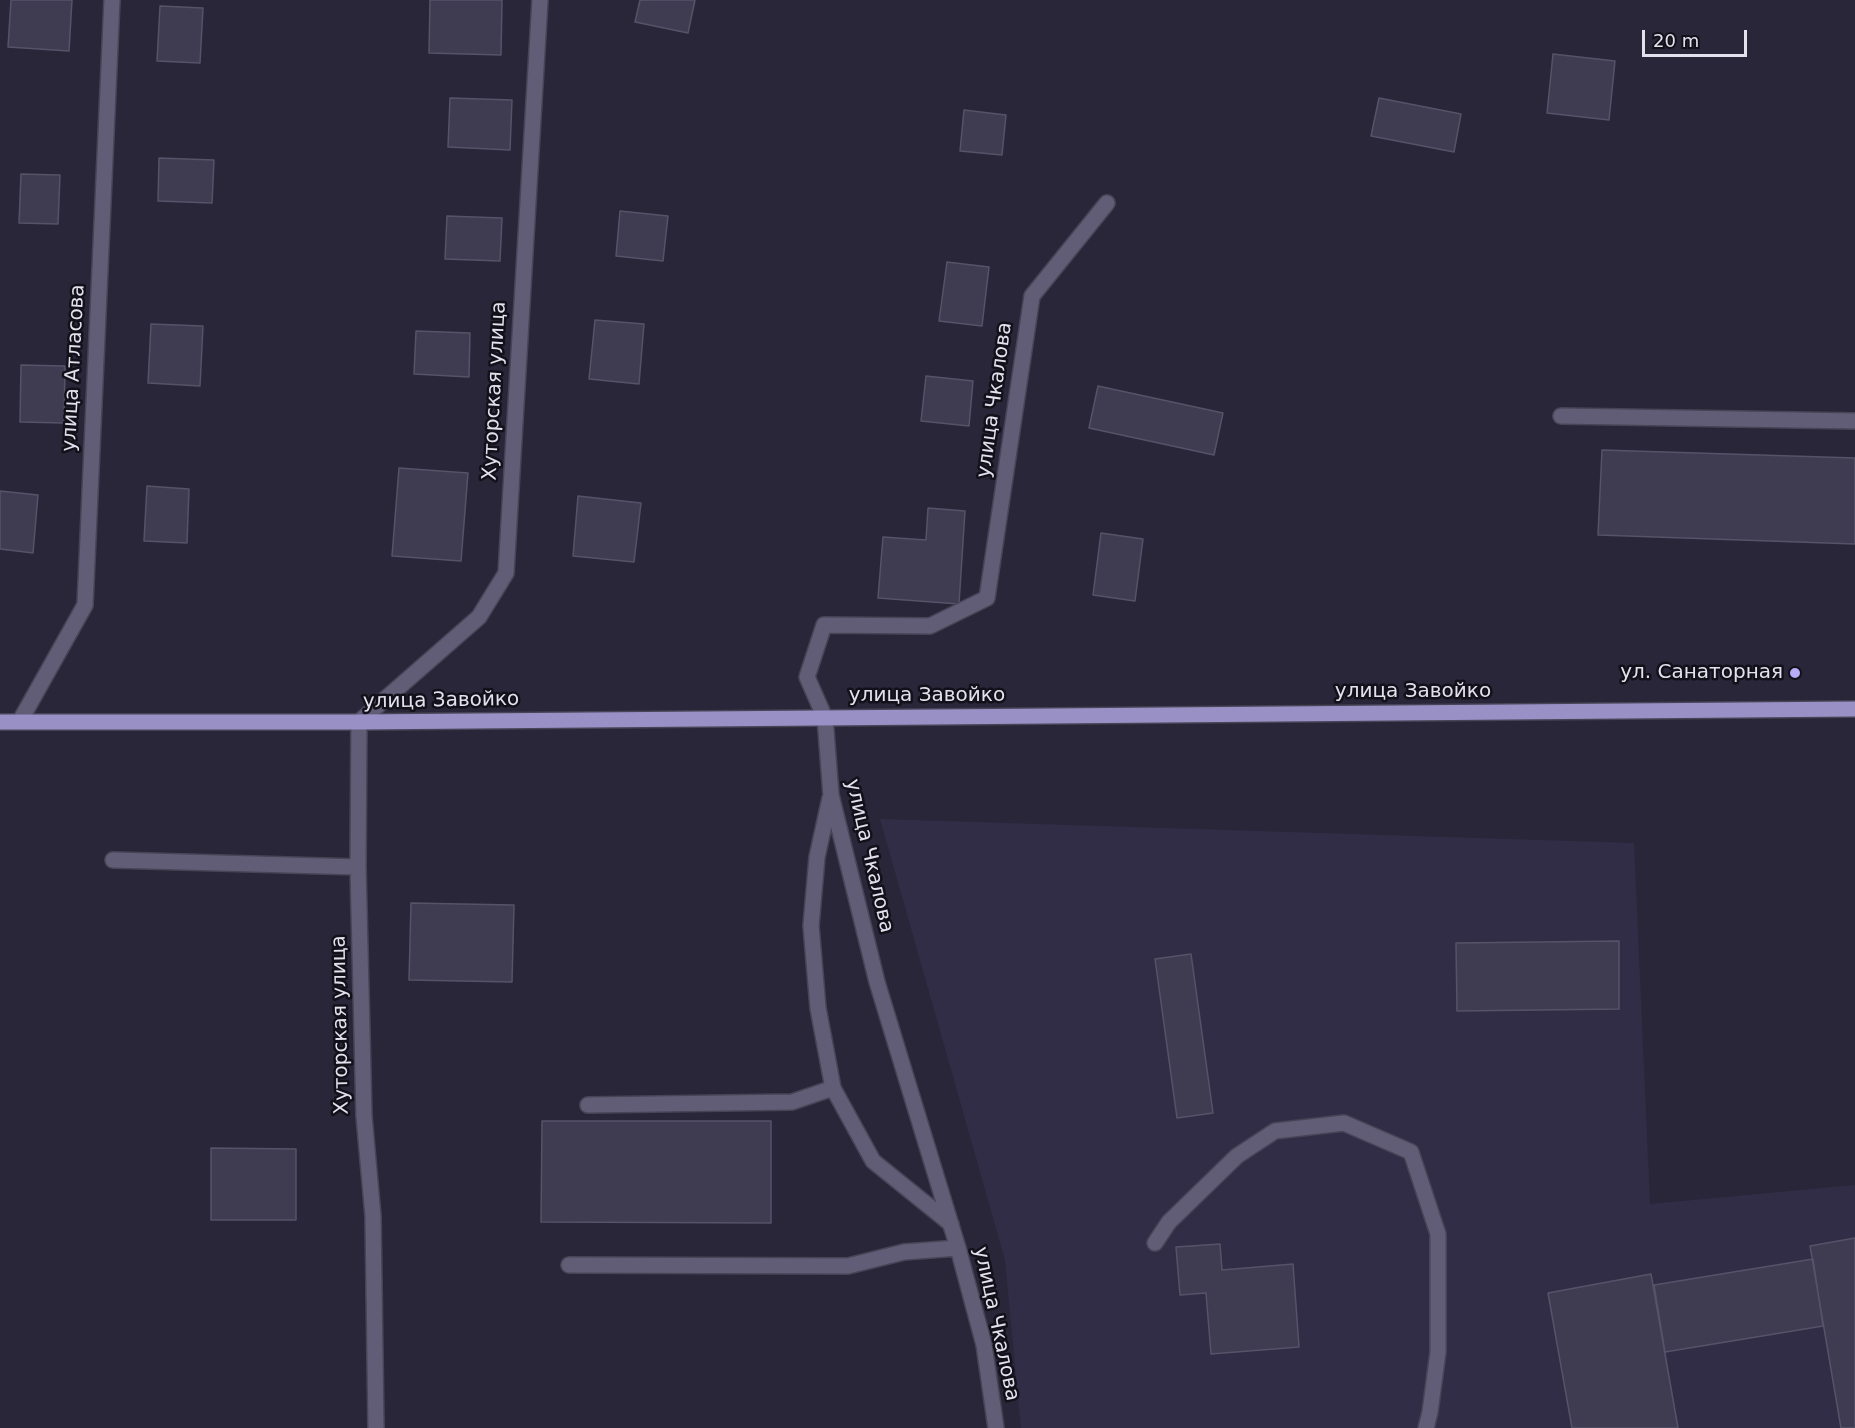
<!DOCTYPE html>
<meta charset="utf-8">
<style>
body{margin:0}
#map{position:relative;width:1855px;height:1428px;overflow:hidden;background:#292639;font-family:"DejaVu Sans",sans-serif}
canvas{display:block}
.scale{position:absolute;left:1642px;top:30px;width:105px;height:27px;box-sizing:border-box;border:3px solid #e3e1ee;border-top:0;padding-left:8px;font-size:18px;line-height:21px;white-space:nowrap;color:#e3e1ee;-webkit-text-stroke:4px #121019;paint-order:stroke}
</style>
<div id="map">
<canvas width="1855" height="1428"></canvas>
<div class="scale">20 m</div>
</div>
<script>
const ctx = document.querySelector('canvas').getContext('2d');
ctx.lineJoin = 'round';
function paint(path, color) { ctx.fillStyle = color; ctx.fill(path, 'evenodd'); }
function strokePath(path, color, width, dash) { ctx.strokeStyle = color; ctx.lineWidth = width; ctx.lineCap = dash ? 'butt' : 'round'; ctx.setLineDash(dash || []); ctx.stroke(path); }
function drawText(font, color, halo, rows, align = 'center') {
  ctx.font = font + ' "DejaVu Sans",sans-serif'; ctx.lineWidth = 5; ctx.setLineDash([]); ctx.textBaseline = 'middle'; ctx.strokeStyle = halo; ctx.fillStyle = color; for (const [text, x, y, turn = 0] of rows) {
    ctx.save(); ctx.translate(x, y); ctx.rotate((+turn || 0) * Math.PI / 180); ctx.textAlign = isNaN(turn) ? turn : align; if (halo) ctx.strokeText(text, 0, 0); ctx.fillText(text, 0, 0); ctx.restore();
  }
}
const built = new Path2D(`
 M880 819 1634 843 1650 1204 1855 1185V1428H1021L1005 1260Z`);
const building = new Path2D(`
 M11 0H72L69 51 8 47Z
 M430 0H502L501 55 429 53Z
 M640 0H695L688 33 635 22Z
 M160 6 203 8 200 63 157 61Z
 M1553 54 1615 61 1609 120 1547 113Z
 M450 98 512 100 510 150 448 147Z
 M1379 98 1461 114 1454 152 1371 136Z
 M964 110 1006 115 1002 155 960 151Z
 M159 158 214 160 212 203 158 201Z
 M21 174 60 175 58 224 19 223Z
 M620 211 668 216 663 261 616 256Z
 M447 216 502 218 500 261 445 259Z
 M947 262 989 267 982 326 939 321Z
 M595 320 644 324 639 384 589 379Z
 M151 324 203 326 200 386 148 383Z
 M416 331 470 333 469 377 414 374Z
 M21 365 65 366 64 423 20 422Z
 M926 376 973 381 969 426 921 421Z
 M1098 386 1223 413 1214 455 1089 428Z
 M1602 450 1855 458V544L1598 535Z
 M399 468 468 473 461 561 392 556Z
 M147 486 189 489 187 543 144 541Z
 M0 491 38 495 33 553 0 549Z
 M578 496 641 503 634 562 573 556Z
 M928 508 965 511 959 604 878 598 883 537 926 540Z
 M1101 533 1143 539 1135 601 1093 595Z
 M411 903 514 905 512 982 409 980Z
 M1619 941V1009L1457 1011 1456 943Z
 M1191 954 1213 1113 1177 1118 1155 959Z
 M542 1121H771V1223L541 1222Z
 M211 1148 296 1149V1220H211Z
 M1855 1238V1428H1841L1810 1246Z
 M1220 1244 1222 1270 1293 1264 1299 1347 1211 1354 1206 1293 1180 1295 1176 1247Z
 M1813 1259 1823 1326 1665 1352 1654 1285Z
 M1651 1274 1678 1428H1572L1548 1293Z`);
const minor = new Path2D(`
 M1561 416 1855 421
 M20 721 85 605 112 0
 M830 798 817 857 811 926 818 1008 833 1088 873 1161 951 1224
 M113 860 358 867 364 1116 373 1216 376 1428
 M358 867 359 722 479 617 506 573 540 0
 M588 1105 792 1102 833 1088
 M1155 1243 1169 1222 1237 1156 1275 1131 1344 1123 1411 1152 1438 1234V1352L1430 1412 1426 1428
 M569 1265 848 1266 904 1252 958 1248
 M996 1428 984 1345 958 1248 877 982 831 795 825 718 807 677 824 625 930 626 987 598 1032 296 1107 203`);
const major = new Path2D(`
 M0 722H359L1855 709`);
const markers = [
 [1795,673,6,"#b8abf7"]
];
const streetNames = [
 ["улица Атласова",74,368,-87],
 ["Хуторская улица",495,391,-87],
 ["улица Чкалова",995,400,-82],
 ["улица Завойко",1413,692],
 ["улица Завойко",927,696],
 ["улица Завойко",441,701,-1],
 ["улица Чкалова",869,856,77],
 ["Хуторская улица",341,1025,-91],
 ["улица Чкалова",996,1324,78]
];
const poiNames = [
 ["ул. Санаторная",1783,673]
];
paint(built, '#322d47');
paint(building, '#3f3c51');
strokePath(building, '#565369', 1.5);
strokePath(minor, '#474456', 18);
strokePath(major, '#474456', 18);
strokePath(minor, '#615d77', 15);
strokePath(major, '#9990c6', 15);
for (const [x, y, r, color] of markers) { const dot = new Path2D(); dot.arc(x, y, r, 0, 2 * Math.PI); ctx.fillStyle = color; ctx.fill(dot); strokePath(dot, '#121019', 2); }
drawText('20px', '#e3e1ee', '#121019', streetNames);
drawText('20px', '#e3e1ee', '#121019', poiNames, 'right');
</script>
